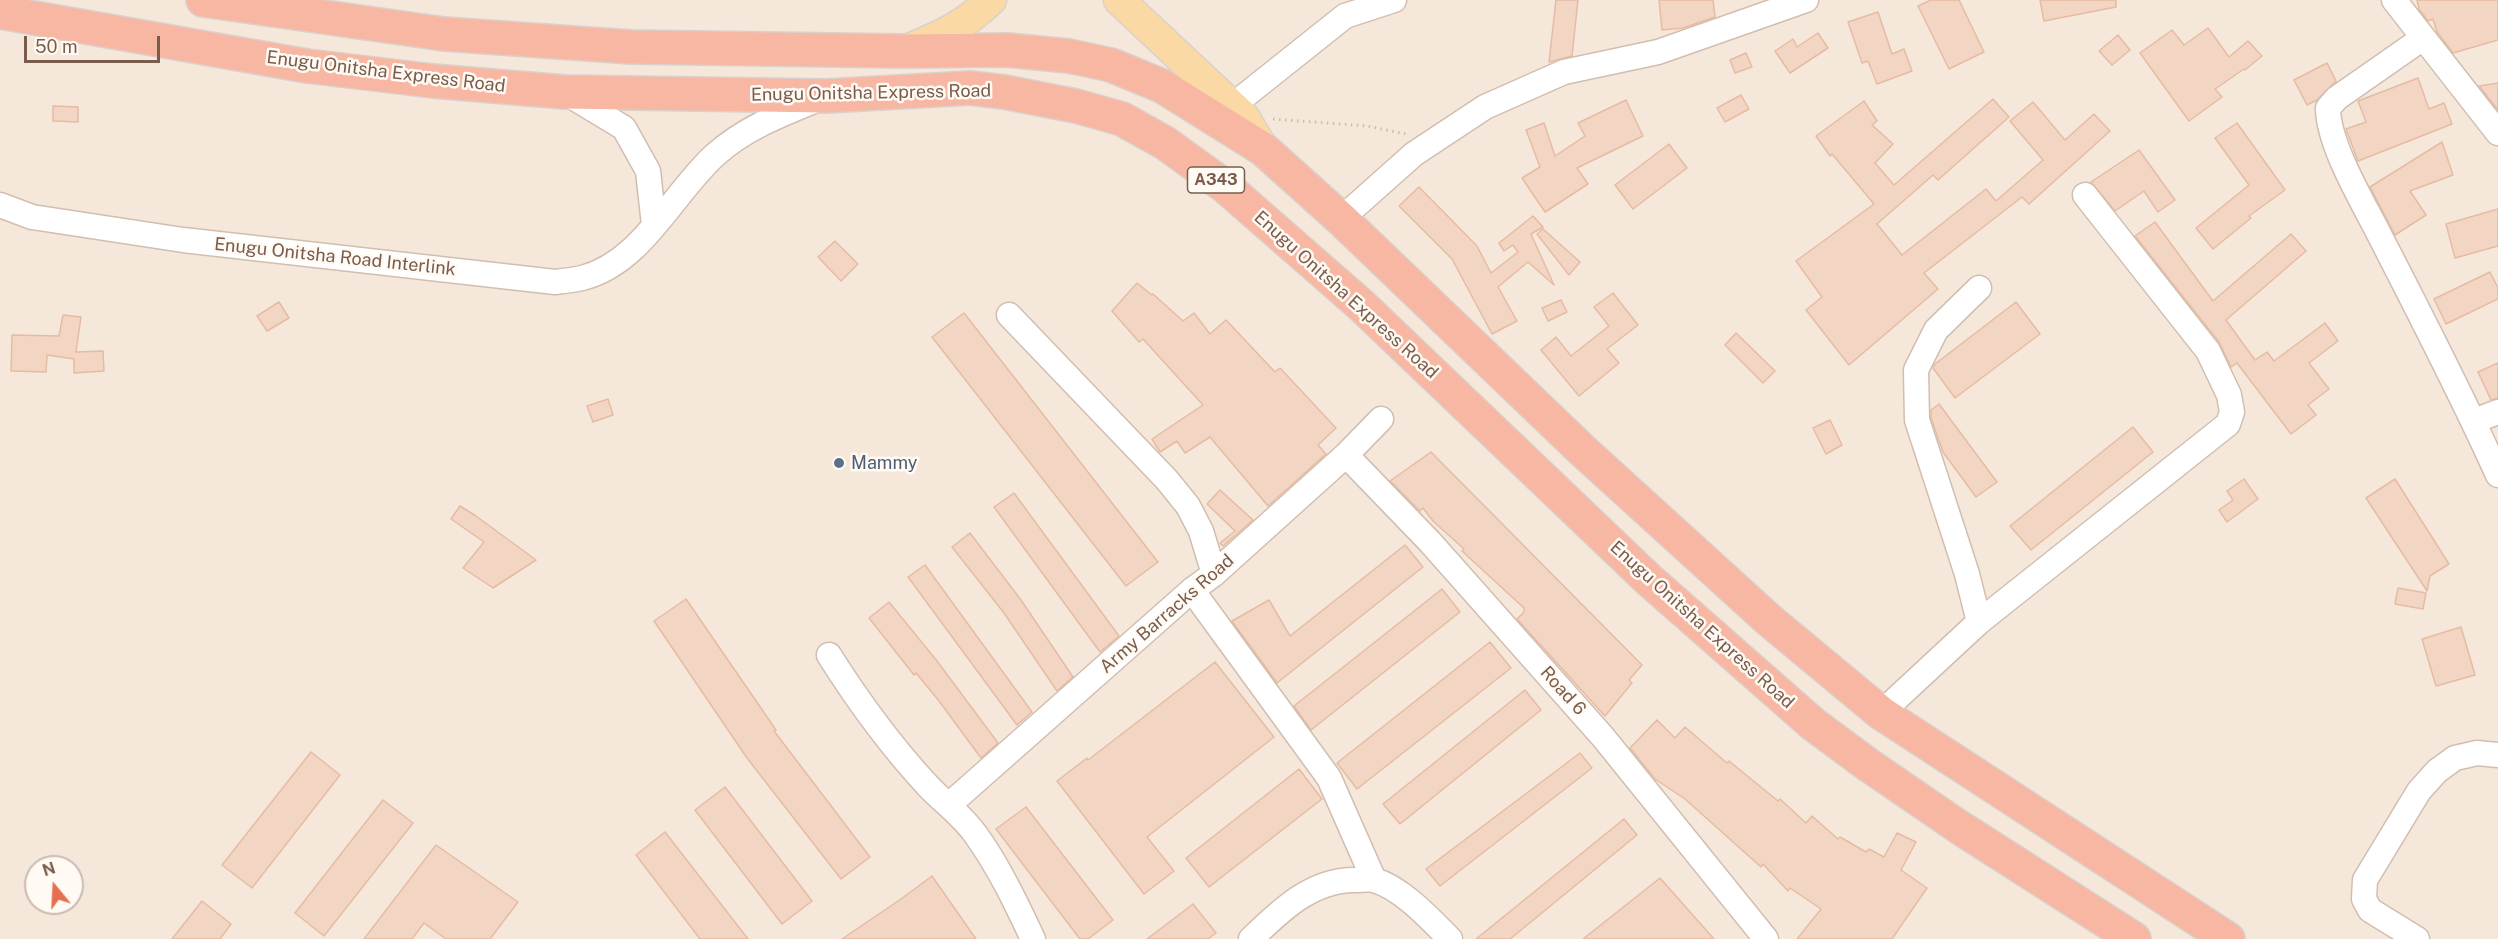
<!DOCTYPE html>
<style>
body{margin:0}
#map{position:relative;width:2498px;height:939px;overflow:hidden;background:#fdf6ec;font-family:"Public Sans",sans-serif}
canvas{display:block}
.north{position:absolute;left:24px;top:855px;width:60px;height:60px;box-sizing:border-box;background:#fffaf3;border:2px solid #cabbb1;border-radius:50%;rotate:342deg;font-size:16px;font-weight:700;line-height:24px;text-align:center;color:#7a5c4d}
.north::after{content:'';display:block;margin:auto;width:21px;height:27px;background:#e76f51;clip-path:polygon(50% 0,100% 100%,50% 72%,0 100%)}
.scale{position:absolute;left:24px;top:36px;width:136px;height:27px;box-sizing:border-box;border:3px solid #7a5c4d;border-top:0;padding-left:8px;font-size:18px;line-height:21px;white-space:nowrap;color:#7a5c4d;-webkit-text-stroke:4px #fffaf3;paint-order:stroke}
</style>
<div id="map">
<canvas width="2498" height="939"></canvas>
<div class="north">N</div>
<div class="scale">50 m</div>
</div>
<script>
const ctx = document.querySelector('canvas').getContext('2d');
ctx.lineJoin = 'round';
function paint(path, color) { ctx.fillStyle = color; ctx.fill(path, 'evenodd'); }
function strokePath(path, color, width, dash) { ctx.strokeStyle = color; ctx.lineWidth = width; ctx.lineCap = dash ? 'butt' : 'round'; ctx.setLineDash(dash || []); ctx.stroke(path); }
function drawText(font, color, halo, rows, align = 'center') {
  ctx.font = font + ' "Public Sans",sans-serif'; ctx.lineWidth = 5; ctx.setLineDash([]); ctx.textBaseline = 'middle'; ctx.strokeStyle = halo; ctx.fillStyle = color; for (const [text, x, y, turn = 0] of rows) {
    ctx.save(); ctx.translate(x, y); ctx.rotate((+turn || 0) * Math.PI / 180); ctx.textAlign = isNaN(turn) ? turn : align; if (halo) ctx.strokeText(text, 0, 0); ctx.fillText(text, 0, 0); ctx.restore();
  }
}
const residential = new Path2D(`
 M0 0H2498V939H0ZM36 867H72V903H36Z`);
const building = new Path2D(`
 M1556 0H1578L1572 56 1549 62Z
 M1659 0H1713L1715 17 1683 28 1662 30Z
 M1931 0H1959L1984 52 1949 69 1918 6Z
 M2040 0H2116V7L2044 21Z
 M2417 0H2498V40L2453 53 2437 32 2433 19 2428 21 2419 9Z
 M1878 12 1892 54 1904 49 1912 71 1877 84 1868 61 1862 63 1848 22Z
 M2208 28 2229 57 2248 41 2262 56 2245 70 2244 69 2215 89 2222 97 2189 121 2140 53 2172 30 2184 45Z
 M1818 33 1828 48 1790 73 1775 51 1793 39 1797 47Z
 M2118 35 2130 50 2112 65 2099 51Z
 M1746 53 1752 67 1735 73 1730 60Z
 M2327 63 2336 81 2317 100 2307 105 2294 80Z
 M2418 78 2429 109 2444 103 2452 124 2358 161 2346 129 2366 122 2358 101Z
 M2498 83V110L2479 86Z
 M1741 95 1749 109 1725 122 1717 108Z
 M1993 99 2009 117 1938 180 1933 175 1877 224 1902 255 1986 189 1996 201 2043 160 2010 121 2033 102 2065 140 2094 114 2110 131 2029 204 2022 197 1924 273 1938 289 1849 365 1806 310 1822 297 1796 261 1874 204 1832 154 1830 156 1816 136 1864 101 1877 121 1872 125 1893 144 1875 163 1894 185Z
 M1626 100 1643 136 1577 168 1588 184 1545 212 1522 178 1540 167 1526 130 1544 123 1555 156 1585 136 1578 123Z
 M53 106 78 107V122L53 121Z
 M2237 123 2285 190 2249 216 2251 218 2213 249 2196 228 2249 185 2215 138Z
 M2442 142 2453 175 2410 191 2426 215 2395 235 2370 187Z
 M1669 144 1687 168 1633 209 1615 185Z
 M2139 150 2175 200 2158 212 2144 191 2115 211 2091 182Z
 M1419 187 1477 246 1491 273 1518 252 1513 245 1504 251 1499 243 1533 216 1543 227 1531 234 1554 285 1528 262 1498 287 1517 321 1492 334 1452 259 1399 206Z
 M2498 209V246L2455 258 2446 224Z
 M2155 222 2213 301 2291 234 2306 251 2226 320 2255 360 2267 352 2274 361 2325 323 2338 341 2309 363 2329 389 2308 405 2316 415 2291 434 2237 363 2231 367 2219 342 2135 236Z
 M1543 229 1580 262 1569 275 1537 234Z
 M835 241 858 264 841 281 818 257Z
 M2490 272 2498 288V299L2446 324 2434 299Z
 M1137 283 1152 295 1153 294 1183 321 1194 313 1210 334 1226 320 1275 372 1280 368 1336 428 1318 445 1326 454 1268 506 1210 437 1185 453 1177 441 1160 452 1152 439 1203 405 1143 339 1139 342 1112 311Z
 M1613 293 1638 325 1607 349 1619 363 1579 396 1541 350 1556 337 1571 356 1609 326 1594 307Z
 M1561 300 1567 312 1548 321 1542 308Z
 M279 302 289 318 267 331 257 316Z
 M2016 302 2040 334 1955 398 1933 368 1935 364Z
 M964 313 1158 562 1126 586 932 337Z
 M63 315 81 317 76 352 103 351 104 371 74 373V359L47 355 46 372 11 371 12 335 59 336Z
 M1736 333 1775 371 1763 383 1725 345Z
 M2498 363V398L2491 400 2478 372Z
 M608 399 613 415 593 422 587 406Z
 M1939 404 1997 482 1976 497 1943 452 1931 418V410Z
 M1830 420 1842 445 1826 454 1813 428Z
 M2133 427 2153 452 2031 550 2010 526Z
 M1431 452 1642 665 1629 680 1632 683 1605 716 1517 619 1524 612V608L1462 551 1464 549 1433 521 1423 508 1420 511 1390 481Z
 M2244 479 2258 499 2227 522 2219 510 2233 500 2227 491Z
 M2395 479 2449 564 2430 576 2427 591 2366 498Z
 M1220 490 1253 520 1223 546 1220 543 1235 531 1207 504Z
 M1014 493 1119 636 1100 652 994 507Z
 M460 506 476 516 536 560 493 588 463 568 484 542 451 519Z
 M970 533 1021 600 1073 677 1057 691 1004 613 952 547Z
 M1405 545 1423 567 1277 683 1232 621 1269 600 1290 636Z
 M925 565 1032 712 1017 725 908 577Z
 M2398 588 2426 593 2423 609 2395 604Z
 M1442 589 1460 612 1311 730 1294 706Z
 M686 599 776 730 774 731 870 857 841 879 747 758 654 621Z
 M889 602 937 661 998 743 981 758 939 701 916 673 914 675 869 618Z
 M2461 627 2475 675 2436 686 2422 639Z
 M1490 642 1511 668 1357 789 1337 763Z
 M1215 662 1274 737 1147 837 1174 871 1144 894 1057 781 1087 758 1088 760Z
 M1525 690 1541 710 1400 824 1383 804Z
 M1657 720 1675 738 1685 727 1727 763 1729 761 1778 801 1780 799 1806 823 1812 816 1838 839 1840 837 1866 852 1869 849 1884 857 1897 833 1916 842 1901 870 1927 888 1892 939H1797L1821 909 1790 888 1788 891 1763 864 1761 867 1685 799 1655 779 1630 748Z
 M311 752 340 775 252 888 222 865Z
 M1580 753 1592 768 1440 886 1426 869Z
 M1299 769 1322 799 1209 887 1186 858Z
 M725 787 812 901 782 924 695 810Z
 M383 800 413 823 324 936 295 913Z
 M1026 807 1113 920 1088 939H1080L996 829Z
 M1624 819 1637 835 1510 939H1476Z
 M665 832 748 939H700L636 855Z
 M436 845 518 902 490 939H446L424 923 412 939H364Z
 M932 876 976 939H842L901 899Z
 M1660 878 1714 939H1583Z
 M202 901 231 924 220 939H172Z
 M1193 904 1216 933 1208 939H1147Z`);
const path = new Path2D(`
 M1273 119 1367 126 1406 134`);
const minor = new Path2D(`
 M2394 0 2498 133
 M2423 38 2337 98 2328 108C2328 145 2364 204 2381 238 2421 316 2462 395 2498 475
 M566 93 624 128 648 171 654 225
 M1232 106 1345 16 1394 0
 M0 205 32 217 183 240 555 282C564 281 574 280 582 278 642 263 672 194 715 155 745 128 782 114 819 99
 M1341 219 1414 154 1485 107 1564 72 1658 52 1806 0
 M1979 288 1936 330 1916 370 1917 420 1967 574 1979 622
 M1009 315 1167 480 1188 506 1201 531 1214 574
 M2474 421 2498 412
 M1346 455 1430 542 1603 737 1766 939
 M1192 590 1329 778 1374 880
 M829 655C858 701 891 746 928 786 944 803 962 815 976 835 999 867 1016 903 1033 939
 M1881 713 1979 622 2228 424 2232 412 2229 395 2208 351 2085 195
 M950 804 1192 590 1214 574 1346 455 1381 419
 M1251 939C1280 911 1312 879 1356 880 1361 880 1369 879 1374 880 1402 888 1430 919 1450 939
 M2417 939 2370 910 2364 899 2365 880 2419 791 2437 771 2455 758 2477 753 2498 755`);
const major = new Path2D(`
 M1119 0 1244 117 1263 149
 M907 50C943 35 962 27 991 0`);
const highway = new Path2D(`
 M203 0 444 34 631 47 903 51 1007 50 1069 56 1111 65 1162 86 1263 149 1341 219 1582 450 1769 620 1881 713 2228 939
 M0 12 307 66 433 81 565 92 826 96 970 88 1004 92 1076 106 1122 119 1165 143 1226 187 1361 305 1648 579 1813 724 1867 764 1959 827 2134 939`);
const markers = [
 [839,463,6,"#5c6f8a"]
];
const shields = [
 [1216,180,57]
];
const shieldNames = [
 ["A343",1216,180]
];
const streetNames = [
 ["Enugu Onitsha Express Road",386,72,7],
 ["Enugu Onitsha Express Road",871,93,-1],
 ["Enugu Onitsha Road Interlink",335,257,6],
 ["Enugu Onitsha Express Road",1346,295,42],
 ["Army Barracks Road",1167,614,-41],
 ["Enugu Onitsha Express Road",1702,625,42],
 ["Road 6",1563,691,48]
];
const serviceNames = [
 ["Mammy",851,463]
];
paint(residential, '#f5e8da');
paint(building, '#f3d5c3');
strokePath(building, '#e6bba3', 1.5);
strokePath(minor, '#d1beb0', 27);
strokePath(major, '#dad1cd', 33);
strokePath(highway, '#dad1cd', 36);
strokePath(path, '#d9b8a5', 3, [1.5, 4.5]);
strokePath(minor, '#fff', 24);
strokePath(major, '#fbd9a5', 30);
strokePath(highway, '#f7b7a3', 33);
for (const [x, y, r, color] of markers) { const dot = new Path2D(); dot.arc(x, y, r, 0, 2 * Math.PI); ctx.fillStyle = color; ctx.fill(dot); strokePath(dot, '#fffaf3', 2); }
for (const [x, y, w] of shields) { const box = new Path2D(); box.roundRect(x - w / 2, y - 13, w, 26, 4.5); ctx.fillStyle = '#fffaf3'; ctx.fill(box); strokePath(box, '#7a5c4d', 1.5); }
drawText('bold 16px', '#7a5c4d', null, shieldNames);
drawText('18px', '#7a5c4d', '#fffaf3', streetNames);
drawText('18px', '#4e5e75', '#fffaf3', serviceNames, 'left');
</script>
